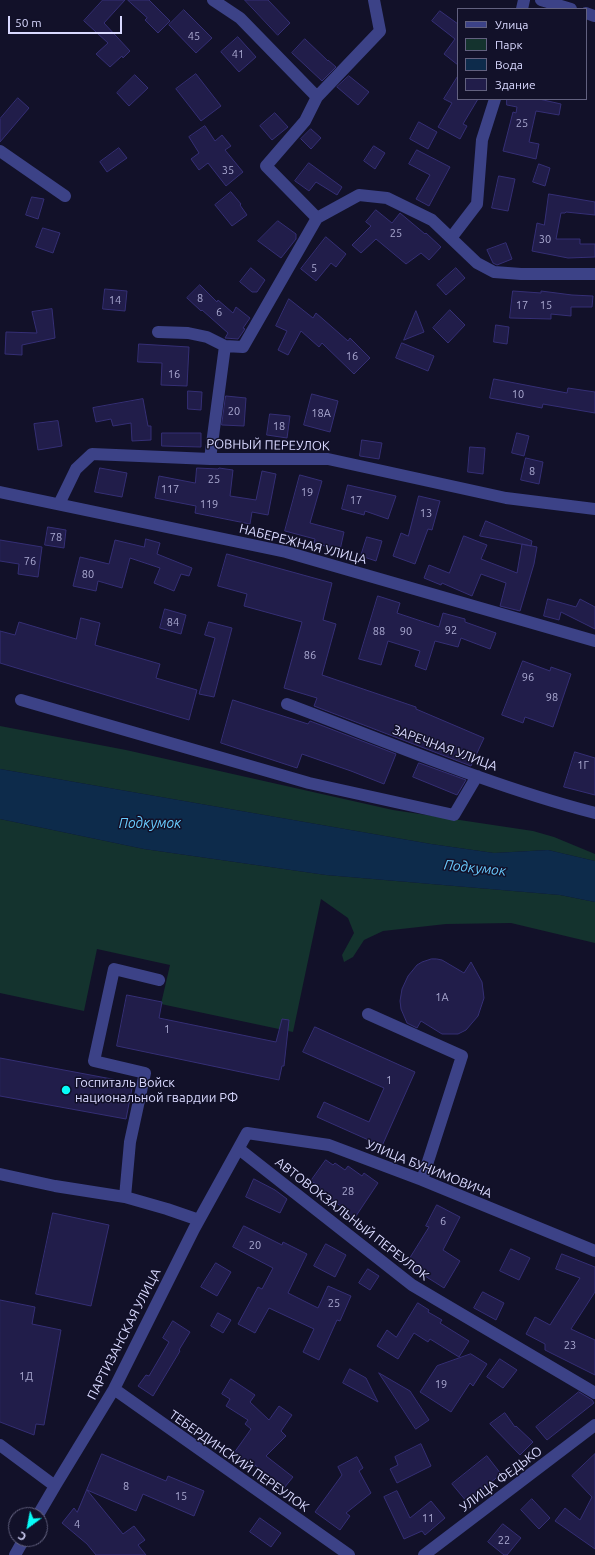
<!DOCTYPE html>
<meta charset="utf-8">
<style>
body{margin:0}
#map{position:relative;width:595px;height:1555px;overflow:hidden;background:#121129;font-family:Ubuntu,sans-serif}
canvas{display:block}
.legend{position:absolute;left:457px;top:8px;width:130px;height:92px;box-sizing:border-box;background:#121129;border:1px solid #62617f;margin:0;padding:5px 7px;list-style:none;font-size:12px;color:#d9d9ff}
.legend li{display:flex;align-items:center;gap:8px;height:20px}
.legend b{width:20px;border:1px solid #62617f}
.north{position:absolute;left:8px;top:1507px;width:40px;height:40px;box-sizing:border-box;background:#121129;border:1px solid #62617f;border-radius:50%;rotate:212deg;font-size:11px;font-weight:700;line-height:16px;text-align:center;color:#d9d9ff}
.north::after{content:'';display:block;margin:auto;width:14px;height:18px;background:#07fcf8;clip-path:polygon(50% 0,100% 100%,50% 72%,0 100%)}
.scale{position:absolute;left:8px;top:16px;width:114px;height:18px;box-sizing:border-box;border:2px solid #d9d9ff;border-top:0;padding-left:5px;font-size:12px;line-height:14px;white-space:nowrap;color:#d9d9ff;-webkit-text-stroke:3px #121129;paint-order:stroke}
</style>
<div id="map">
<canvas width="595" height="1555"></canvas>
<ul class="legend">
<li><b style="height:5px;background:#3c4287"></b>Улица</li>
<li><b style="height:11px;background:#14332e"></b>Парк</li>
<li><b style="height:11px;background:#0d2b4b"></b>Вода</li>
<li><b style="height:11px;background:#211d4a"></b>Здание</li>
</ul>
<div class="north">С</div>
<div class="scale">50 m</div>
</div>
<script>
const ctx = document.querySelector('canvas').getContext('2d');
ctx.lineJoin = 'round';
function paint(path, color) { ctx.fillStyle = color; ctx.fill(path, 'evenodd'); }
function strokePath(path, color, width, dash) { ctx.strokeStyle = color; ctx.lineWidth = width; ctx.lineCap = dash ? 'butt' : 'round'; ctx.setLineDash(dash || []); ctx.stroke(path); }
function drawText(font, color, halo, rows, align = 'center') {
  ctx.font = font + ' Ubuntu,sans-serif'; ctx.lineWidth = 3; ctx.setLineDash([]); ctx.textBaseline = 'middle'; ctx.strokeStyle = halo; ctx.fillStyle = color; for (const [text, x, y, turn = 0] of rows) {
    ctx.save(); ctx.translate(x, y); ctx.rotate((+turn || 0) * Math.PI / 180); ctx.textAlign = isNaN(turn) ? turn : align; if (halo) ctx.strokeText(text, 0, 0); ctx.fillText(text, 0, 0); ctx.restore();
  }
}
const green = new Path2D(`
 M0 726 126 750 393 810 533 831 554 837 595 854V861L548 850 494 853 431 844 0 769Z
 M0 819 144 849 326 875 560 895 595 902V943L511 923 446 924 383 931 364 940 353 957 344 962 342 955 354 933 348 918 321 899 293 1032 161 1004 170 965 97 949 84 1011 0 993Z`);
const water = new Path2D(`
 M0 769 431 844 494 853 548 850 595 861V902L560 895 326 875 144 849 0 819Z`);
const building = new Path2D(`
 M103 0H125L104 23 130 51 123 58 122 56 110 67 96 54 108 43 84 21Z
 M128 0H149L170 21 158 33 145 20 147 18Z
 M245 0H268L290 23 278 35Z
 M184 10 212 38 196 53 169 25Z
 M440 11 458 24V65L444 54 455 39 432 21Z
 M238 37 256 57 239 72 221 52Z
 M305 39 328 61V60L336 67 322 81 292 53Z
 M196 74 221 106 201 121 176 89Z
 M135 75 148 88 129 106 117 93Z
 M349 76 369 92 358 105 337 87Z
 M458 76V99H478L463 124 467 126 460 139 438 127 452 103 444 99Z
 M18 98 29 108 0 142V119Z
 M507 99H539L561 104 559 115 536 111 529 142 539 144 536 159 503 151 513 112 516 113 517 107 507 105Z
 M275 113 288 127 272 140 260 126Z
 M419 122 437 132 428 149 410 139Z
 M205 126 215 141 222 135 231 146 225 150 243 172 226 186 208 163 199 170 191 159 199 153 189 137Z
 M311 129 321 138 311 149 301 139Z
 M374 146 385 153 375 169 364 161Z
 M119 148 127 158 107 172 100 162Z
 M417 150 450 167 429 206 416 199 430 175 409 164Z
 M309 163 342 187 337 195 316 182 309 191 295 181Z
 M539 164 550 168 545 186 533 182Z
 M499 176 515 179 508 211 492 208Z
 M231 192 241 204 240 205 247 215 232 226 215 205Z
 M549 194 595 202V215L566 212 565 213H561L556 239H580V244H595V257L568 258 532 251 537 223 544 225Z
 M32 197 44 199 38 219 26 215Z
 M376 210 392 223 400 213 425 234 426 233 441 247 429 260 421 253 406 264 376 239 361 253 352 245 371 226 366 222Z
 M278 221 296 234V239L281 258 258 241Z
 M43 228 60 233 53 253 36 247Z
 M326 237 346 254 336 267 331 263 316 281 301 269Z
 M506 243 512 259 497 265 493 263 487 250Z
 M251 268 265 280 257 292H252L240 282Z
 M456 268 465 278 446 295 437 285Z
 M200 285 217 302 218 300 233 313 236 307 250 318 243 328 245 329 238 339 225 338 228 333 202 310 201 311 187 298Z
 M105 289 127 291 125 311 103 309Z
 M513 291 541 293V291L572 295 593 296 592 307H571V316L551 314V319L510 318Z
 M289 299 313 318 316 313 348 341 350 338 370 358 354 374 322 343 319 347 301 331 288 355 278 350 287 331 276 326Z
 M52 309 55 338 22 345V355L5 354 6 332 37 333 32 312Z
 M450 310 465 325 448 343 433 328Z
 M416 311 424 332 404 340Z
 M496 325 509 327 507 344 494 342Z
 M402 343 434 356 428 371 396 358Z
 M139 344 189 347 187 386 161 385 162 363 138 362Z
 M494 379 567 393 568 388 595 392V413L543 404 542 408 490 398Z
 M188 391 202 392 201 410 188 409Z
 M312 394 338 401 330 432 304 425Z
 M226 396 246 398 244 426 222 425Z
 M143 399 148 426H151V440L132 441 131 423 113 426 111 419 96 422 93 408Z
 M270 414 290 416 287 438 267 435Z
 M58 421 62 446 38 450 34 424Z
 M162 433H201V447L162 446Z
 M517 433 529 436 524 456 512 453Z
 M362 440 382 443 379 459 360 456Z
 M470 447 485 448 483 474 468 472Z
 M526 458 543 462 539 484 521 480Z
 M100 468 127 473 122 497 95 492Z
 M197 468 218 469 219 468 233 470 230 496 256 500 262 471 276 474 268 515 252 512 250 524 195 513 196 506 155 498 159 476 195 483Z
 M300 475 322 481 310 523 344 532 340 550 314 543 315 539 285 531Z
 M348 485 396 496 388 519 365 511 364 515 342 509Z
 M419 496 440 501 432 530 428 529 415 564 393 556 401 533 408 536Z
 M486 521 532 541 531 546 480 536Z
 M48 527 66 530 64 548 45 545Z
 M464 536 487 545 481 559 517 573 522 544 537 547 534 564 520 611 500 606 506 583 481 574 472 596 442 583 441 585 424 578 429 565 449 573Z
 M367 537 382 541 376 561 361 556Z
 M146 539 160 543 157 554 192 568 189 576 181 574 174 591 154 583 160 568 130 558 122 588 98 581 96 591 73 586 80 557 109 564 115 540 144 547Z
 M0 540 42 547 38 577 18 574 19 564 0 561Z
 M227 554 332 583 323 620 336 624 322 675 416 707V709L484 738 471 766 314 706 317 698 284 688 302 622 244 606 247 594 218 586Z
 M378 596 400 603 397 613 439 627 443 613 465 619V622L496 633 490 649 461 638 458 647 435 641 426 670 415 666 420 651 388 641 381 665 359 659Z
 M548 599 576 607 580 599 595 607V629L561 612 559 620 544 616Z
 M165 609 186 615 181 634 160 628Z
 M81 618 100 623 95 645 160 664 156 678 197 690 189 720 0 663V631L15 635 19 622 76 639Z
 M209 622 232 628 214 697 199 694 215 638 205 635Z
 M523 661 550 671 551 667 571 674 553 727 525 717 523 723 502 715Z
 M233 700 308 724 310 721 396 754 384 784 351 771 302 754 297 768 221 743Z
 M575 752 595 758V795L564 787Z
 M419 763 466 780 457 795 413 777Z
 M437 959 442 960 464 973 471 962 482 982 484 998 478 1016 466 1030 458 1034H442L421 1021 417 1028 407 1023 401 1009 400 1001 402 989 408 976 417 965 422 962 431 959Z
 M127 995 162 1002 159 1018 276 1042 282 1019 289 1020 284 1066H282L279 1080 117 1046Z
 M315 1027 415 1072 382 1146 317 1117 324 1102 369 1122 384 1088 303 1052Z
 M0 1058 133 1083 126 1119 0 1096Z
 M326 1160 333 1165 335 1163 345 1170 348 1166 362 1176 364 1173 378 1183 354 1219 339 1209 341 1206 326 1197 328 1194 317 1187 318 1185 311 1181Z
 M254 1179 275 1190 287 1199 280 1213 246 1197Z
 M437 1205 460 1217 443 1250 460 1261 444 1288 406 1264 429 1227 426 1226Z
 M53 1213 109 1225 91 1306 36 1294Z
 M244 1226 282 1245 283 1242 307 1254 288 1293 318 1308 328 1286 351 1296 340 1321 337 1320 319 1360 303 1352 314 1329 269 1308 255 1333 238 1324 258 1287 262 1289 273 1268 233 1247Z
 M326 1244 346 1255 335 1277 314 1266Z
 M511 1249 530 1258 519 1280 500 1271Z
 M562 1254 595 1267V1292L571 1329 595 1340V1375L545 1350V1344L526 1334 535 1317 550 1325 580 1278 556 1269Z
 M216 1263 231 1272 217 1296 201 1287Z
 M368 1269 379 1276 370 1290 359 1283Z
 M483 1292 504 1303 496 1320 474 1308Z
 M0 1300 35 1307 32 1324 61 1330 44 1425 36 1424 34 1435 0 1422Z
 M418 1303 429 1310 428 1312 442 1320 440 1323 469 1341 459 1357 430 1339 428 1342 414 1333 398 1359 377 1346 387 1330 396 1337Z
 M218 1313 231 1320 223 1333 211 1326Z
 M173 1321 190 1332 179 1350 180 1351 153 1396 138 1386 146 1375 149 1376 169 1342 163 1338Z
 M471 1354 487 1364 473 1386 470 1383 451 1412 420 1392 437 1366Z
 M500 1359 517 1370 503 1388 487 1377Z
 M350 1369 366 1378 378 1402 343 1383Z
 M379 1373 410 1391 429 1420 416 1429Z
 M231 1379 255 1395 250 1402 269 1420 279 1406 292 1415 281 1431 286 1436 266 1456 293 1477 284 1488 255 1465 254 1467 234 1453 251 1429 245 1424 248 1420 226 1406 230 1399 222 1394Z
 M579 1392 592 1400 594 1403 547 1440 536 1427Z
 M505 1413 515 1427 516 1426 533 1442 520 1455 490 1424Z
 M421 1444 431 1466 397 1483 390 1469 398 1465 395 1457Z
 M102 1454 166 1481 168 1476 204 1491 194 1516 143 1494 136 1511 87 1490 123 1534 134 1526 145 1540 138 1545 146 1555H96L87 1544 62 1523 74 1508 77 1512Z
 M595 1454V1549L555 1521 565 1508 580 1520 592 1497 572 1476Z
 M487 1456 501 1474 467 1502 452 1484Z
 M357 1457 363 1468 359 1471 371 1493 346 1513 350 1516 340 1530 315 1512 342 1475 338 1467Z
 M397 1491 410 1518 431 1501 445 1518 425 1535 422 1531 404 1539 384 1497Z
 M532 1499 550 1518 539 1529 521 1510Z
 M260 1518 281 1533 271 1547 250 1532Z
 M503 1524 521 1538 507 1555H504L488 1542Z`);
const minor = new Path2D(`
 M213 0 240 18 317 97 305 121 266 166 317 218 359 195 387 198 432 220 477 263 494 272 521 274H595
 M541 0 571 9
 M522 9 524 0
 M586 13 594 16
 M317 97 380 31 374 0
 M0 151 65 196
 M451 238 477 204 482 140 495 99
 M158 332 188 333 207 337 225 346 243 347 317 218
 M210 459 225 346
 M0 492 286 552 595 641
 M59 504 76 469 92 454 210 459H328L506 498 595 509
 M21 700 309 783 454 815 477 776
 M287 704C388 742 490 786 595 813
 M368 1014 462 1056 422 1180
 M239 1149 412 1285 595 1393
 M0 1174 55 1186 125 1197 167 1209 199 1220
 M125 1197 130 1142 145 1073 94 1061 114 969 159 980
 M114 1389 349 1555
 M0 1445 55 1486 114 1389 194 1229 247 1133 329 1145 422 1180 595 1251
 M38 1515 55 1486
 M15 1555 24 1539
 M424 1555 595 1425`);
const markers = [
 [66,1090,5,"#07fcf8"]
];
const numberNames = [
 ["45",194,36],
 ["41",238,54],
 ["25",522,123],
 ["35",228,170],
 ["25",396,233],
 ["30",545,239],
 ["5",314,268],
 ["8",200,298],
 ["14",115,300],
 ["17",522,305],
 ["15",546,305],
 ["6",219,312],
 ["16",352,356],
 ["16",174,374],
 ["10",518,394],
 ["20",234,411],
 ["18А",321,413],
 ["18",279,426],
 ["8",532,471],
 ["25",214,479],
 ["117",170,489],
 ["19",307,492],
 ["17",356,500],
 ["119",209,504],
 ["13",426,513],
 ["78",56,537],
 ["76",30,561],
 ["80",88,574],
 ["84",173,622],
 ["92",451,630],
 ["88",379,631],
 ["90",406,631],
 ["86",310,655],
 ["96",528,677],
 ["98",552,697],
 ["1Г",583,765],
 ["1А",442,997],
 ["1",167,1029],
 ["1",389,1080],
 ["28",348,1191],
 ["6",443,1221],
 ["20",255,1245],
 ["25",334,1303],
 ["23",570,1345],
 ["1Д",26,1376],
 ["19",441,1384],
 ["8",126,1486],
 ["15",181,1496],
 ["11",428,1518],
 ["4",77,1524],
 ["22",504,1540]
];
const streetNames = [
 ["РОВНЫЙ ПЕРЕУЛОК",268,445,1],
 ["НАБЕРЕЖНАЯ УЛИЦА",303,544,14],
 ["ЗАРЕЧНАЯ УЛИЦА",445,748,20],
 ["УЛИЦА БУНИМОВИЧА",429,1169,22],
 ["АВТОВОКЗАЛЬНЫЙ ПЕРЕУЛОК",352,1219,38],
 ["ПАРТИЗАНСКАЯ УЛИЦА",124,1334,-63],
 ["ТЕБЕРДИНСКИЙ ПЕРЕУЛОК",239,1461,35],
 ["УЛИЦА ФЕДЬКО",501,1479,-37]
];
const poiNames = [
 ["Госпиталь Войск",75,1083],
 ["национальной гвардии РФ",75,1098]
];
const waterNames = [
 ["Подкумок",150,823],
 ["Подкумок",475,868,6]
];
paint(green, '#14332e');
paint(water, '#0d2b4b');
paint(building, '#211d4a');
strokePath(building, '#352f75', 1);
strokePath(minor, '#3c4287', 12);
for (const [x, y, r, color] of markers) { const dot = new Path2D(); dot.arc(x, y, r, 0, 2 * Math.PI); ctx.fillStyle = color; ctx.fill(dot); strokePath(dot, '#121129', 1.5); }
drawText('11px', '#abaad2', null, numberNames);
drawText('13px', '#d9d9ff', '#121129', streetNames);
drawText('13px', '#d9d9ff', '#121129', poiNames, 'left');
drawText('italic 14px', '#68cafd', '#121129', waterNames);
</script>
